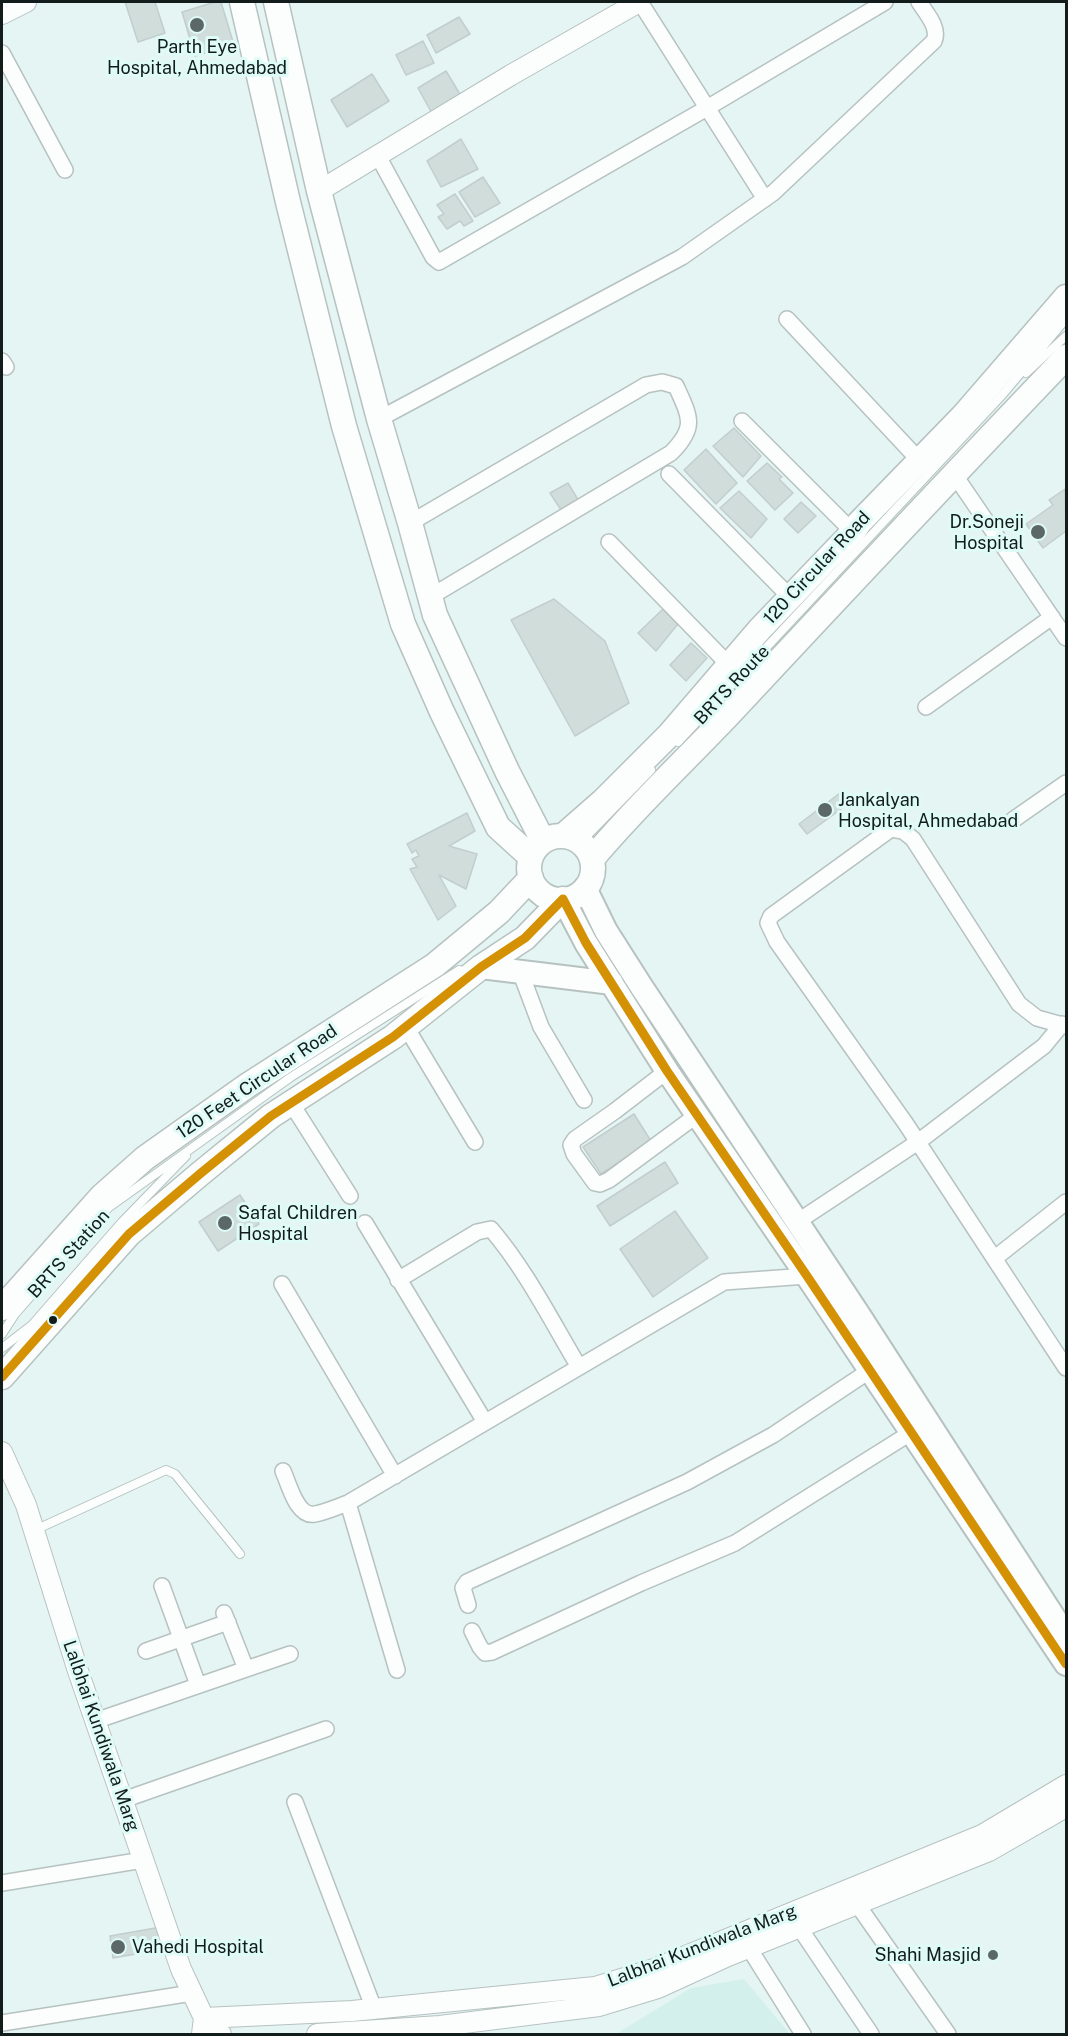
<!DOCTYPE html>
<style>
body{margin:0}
#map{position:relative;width:1068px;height:2036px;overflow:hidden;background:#e5f5f3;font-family:"Public Sans",sans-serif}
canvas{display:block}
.frame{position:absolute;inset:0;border:3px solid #121c1b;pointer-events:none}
</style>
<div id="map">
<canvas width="1068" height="2036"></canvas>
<div class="frame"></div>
</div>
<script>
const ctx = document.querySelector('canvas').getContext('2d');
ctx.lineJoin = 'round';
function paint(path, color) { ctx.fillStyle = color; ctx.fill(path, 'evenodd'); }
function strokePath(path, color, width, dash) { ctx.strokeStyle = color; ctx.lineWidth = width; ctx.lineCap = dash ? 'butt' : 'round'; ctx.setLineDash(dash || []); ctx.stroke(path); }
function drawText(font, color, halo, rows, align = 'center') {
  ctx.font = font + ' "Public Sans",sans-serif'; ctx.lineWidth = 6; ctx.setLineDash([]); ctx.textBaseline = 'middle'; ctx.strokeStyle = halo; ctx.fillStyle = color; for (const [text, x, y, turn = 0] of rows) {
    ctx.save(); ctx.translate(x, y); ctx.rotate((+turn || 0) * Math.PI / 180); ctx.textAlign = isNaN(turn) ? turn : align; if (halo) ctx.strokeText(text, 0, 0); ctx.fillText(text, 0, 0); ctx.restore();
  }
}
const built = new Path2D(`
 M744 1979 790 2034H616L691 1988Z`);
const building = new Path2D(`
 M125 2H155L165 33 138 42Z
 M215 2H221L234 45 195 56 182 12Z
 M459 17 470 34 436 53 427 35Z
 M423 41 434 63 406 75 396 55Z
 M446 71 463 99 434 117 418 88Z
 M372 74 389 101 347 127 331 100Z
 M461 139 478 169 441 187 427 161Z
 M483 177 500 203 475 217 459 192Z
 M455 194 473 221 464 226 460 221 447 229 438 217 444 214 437 205Z
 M734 428 761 456 743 477 713 446Z
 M706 449 737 483 716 504 684 470Z
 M767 463 782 477 779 479 793 493 775 510 747 481Z
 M568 483 580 503 563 513 550 493Z
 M1065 489 1066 531 1043 548 1026 524 1053 505 1049 500Z
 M739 491 767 519 751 538 720 508Z
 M801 502 816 516 798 533 784 519Z
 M554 599 605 641 629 703 575 736 511 620Z
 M663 609 678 624 656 651 638 633Z
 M691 643 707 658 686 681 670 665Z
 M840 793 848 804 807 834 799 824Z
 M467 813 475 831 449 846 477 854 466 889 439 875 456 906 438 920 410 869 417 867 412 859 419 856 416 850 412 853 407 844Z
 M634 1114 651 1141 601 1174 583 1147Z
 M665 1162 678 1183 610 1226 597 1206Z
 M240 1195 259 1224 218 1251 199 1222Z
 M675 1211 708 1258 653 1297 620 1249Z
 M161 1927 164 1949 113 1958 110 1936Z`);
const service = new Path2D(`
 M1026 373 1066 336
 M678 742 1003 394 1066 319
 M581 842 651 770
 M2 1334 15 1314 108 1208 291 1077 459 970
 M2 1348 32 1325 122 1222 186 1156
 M35 1530 166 1470 175 1474 240 1554`);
const minor = new Path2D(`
 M640 2 765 199
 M2 53 65 170
 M378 156 433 257 439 262 707 108 885 2
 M787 319 919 460
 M2 361 6 367
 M379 419 682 257 773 193 934 41C940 28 926 13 919 2
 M742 421 853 532
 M669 474 790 597
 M954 474 1066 638
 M410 523 646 385 662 382 676 386C690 417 697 427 671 453L430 597
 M609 542 729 665
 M926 707 1052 617
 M1013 820 1066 783
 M520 971 541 1027 584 1100
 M1066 1026 1037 1018 1019 1004 913 839 903 831 891 829 771 916 768 923 777 942 906 1124 1066 1368
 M406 1027 475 1142
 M667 1071 615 1111 575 1139 571 1145 574 1154 595 1183 600 1184 609 1180 697 1115
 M291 1103 350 1196
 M797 1222 918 1142 1044 1046 1062 1024
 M365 1223 485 1422
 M995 1258 1066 1202
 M398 1280 477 1232 491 1229C526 1270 551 1320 579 1367
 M282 1284 395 1476
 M283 1471C289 1484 297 1518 315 1514 326 1512 337 1507 348 1503L724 1282 807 1276
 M348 1503 397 1670
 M162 1586 198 1685
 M468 1605 463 1588 467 1582 687 1482 773 1435 869 1371
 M224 1613 246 1669
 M472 1631 480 1647 485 1653 492 1652 641 1583 735 1543 912 1432
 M146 1651 228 1622
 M95 1721 290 1654
 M123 1800 326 1729
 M295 1802 374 2009
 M2 1883 143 1860
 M857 1904 948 2034
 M799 1927 871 2034
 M749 1948 803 2034
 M2 2023 192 1993`);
const tertiary = new Path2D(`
 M2 14 26 2
 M319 191 511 75 639 2
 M2 1452 26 1505 78 1671 181 1969 204 2018 221 2034
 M202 2034 204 2018 352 2011 595 1987 654 1969 982 1835 1066 1785
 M317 2034 440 2026 599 2006 658 1988 728 1956 989 1851 1066 1807`);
const secondary = new Path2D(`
 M585 888 606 931 641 986 859 1315 1066 1636
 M563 899 586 943 667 1071 807 1276 1066 1664
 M481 967 612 983`);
const primary = new Path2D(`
 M242 2 288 202 344 426 403 624 442 712 498 827 531 857
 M276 2 319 191 379 419 410 523 435 615 507 771 543 841
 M563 836 603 801 669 735 760 629 853 532 859 523 963 416 1066 297
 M529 868a32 32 0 1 1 64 0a32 32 0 1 1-64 0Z
 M592 859C636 806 686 760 733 710 843 592 954 474 1066 357
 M2 1308 102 1196 145 1158 248 1085 435 965 499 912 531 878
 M2 1377 129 1234 201 1173 271 1116 393 1037 481 967 525 938 563 899`);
const bus1 = new Path2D(`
 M2 1377 129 1234 201 1173 271 1116 393 1037 481 967 525 938 563 899 586 943 667 1071 807 1276 1066 1664`);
const markers = [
 [197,25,8,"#5c6867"],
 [1038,532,8,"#5c6867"],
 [825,810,8,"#5c6867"],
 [225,1223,8,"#5c6867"],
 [53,1320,5,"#121c1b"],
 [118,1947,8,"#5c6867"],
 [993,1955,6,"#5c6867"]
];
const poiNames = [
 ["Parth Eye",197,47,"center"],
 ["Hospital, Ahmedabad",197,68,"center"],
 ["Dr.Soneji",1024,522,"right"],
 ["Hospital",1024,543,"right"],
 ["Jankalyan",838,800],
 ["Hospital, Ahmedabad",838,821],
 ["Safal Children",238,1213],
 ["Hospital",238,1234],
 ["Vahedi Hospital",132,1947],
 ["Shahi Masjid",981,1955,"right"]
];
const streetNames = [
 ["120 Circular Road",817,568,-47],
 ["BRTS Route",732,685,-47],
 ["120 Feet Circular Road",257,1082,-34],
 ["BRTS Station",69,1254,-48],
 ["Lalbhai Kundiwala Marg",101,1736,71],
 ["Lalbhai Kundiwala Marg",702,1946,-21]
];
paint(built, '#d4f0ec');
paint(building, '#d0dddb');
strokePath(building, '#c2cecd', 1.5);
strokePath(service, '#b6c2c0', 10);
strokePath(minor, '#b6c2c0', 18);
strokePath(tertiary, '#b6c2c0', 22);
strokePath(secondary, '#b6c2c0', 26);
strokePath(primary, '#b6c2c0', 27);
strokePath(service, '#fbfefd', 8);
strokePath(minor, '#fbfefd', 15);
strokePath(tertiary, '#fbfefd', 20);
strokePath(secondary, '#fbfefd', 22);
strokePath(primary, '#fbfefd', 24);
strokePath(bus1, '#d59104', 9);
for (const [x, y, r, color] of markers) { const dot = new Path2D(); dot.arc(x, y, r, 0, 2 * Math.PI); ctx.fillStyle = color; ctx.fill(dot); strokePath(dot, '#dffbf7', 2); }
drawText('18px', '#121c1b', '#dffbf7', poiNames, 'left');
drawText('18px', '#121c1b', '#dffbf7', streetNames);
</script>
